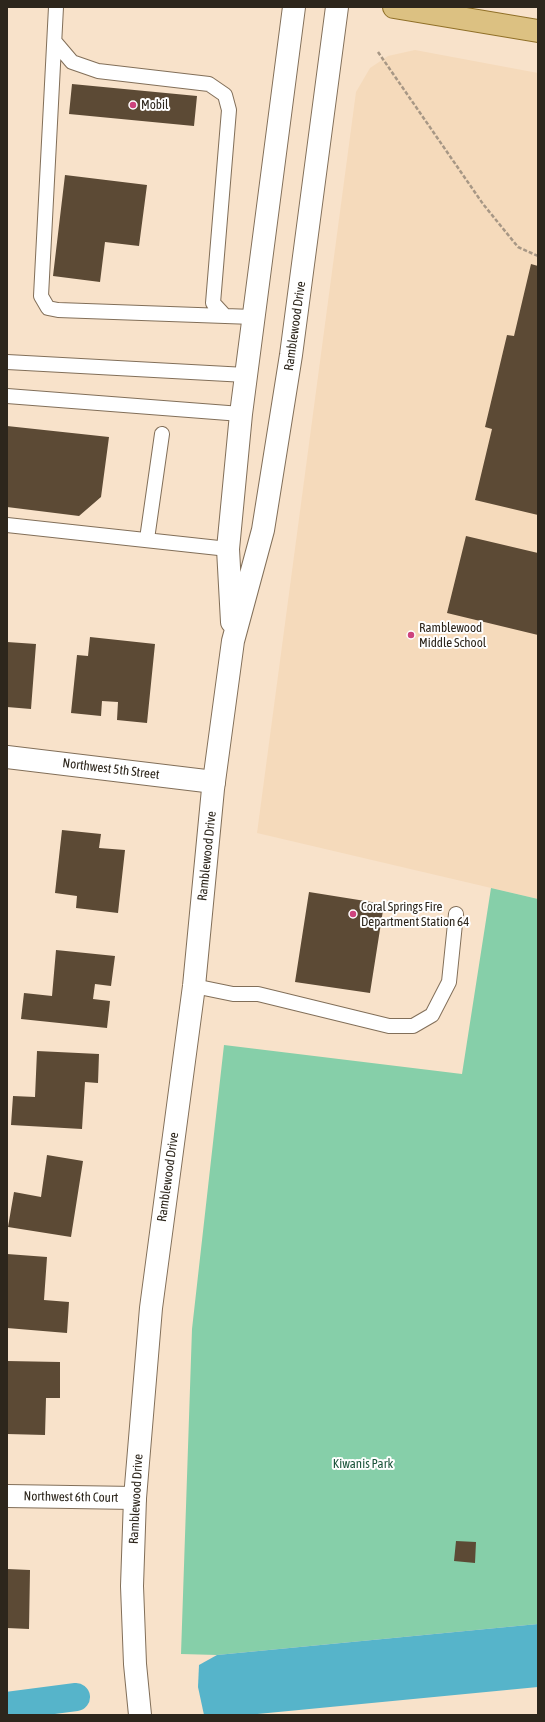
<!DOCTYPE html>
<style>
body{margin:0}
#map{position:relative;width:545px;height:1722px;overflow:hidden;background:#f8e2ca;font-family:"Asap Condensed",sans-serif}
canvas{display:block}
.frame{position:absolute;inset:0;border:8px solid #2d261c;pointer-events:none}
</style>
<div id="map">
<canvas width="545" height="1722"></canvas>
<div class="frame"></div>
</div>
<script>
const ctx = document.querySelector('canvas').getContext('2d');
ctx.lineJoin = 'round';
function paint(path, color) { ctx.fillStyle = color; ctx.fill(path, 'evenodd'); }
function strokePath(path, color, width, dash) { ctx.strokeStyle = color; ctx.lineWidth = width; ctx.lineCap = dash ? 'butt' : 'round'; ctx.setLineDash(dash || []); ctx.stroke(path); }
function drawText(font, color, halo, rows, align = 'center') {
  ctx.font = font + ' "Asap Condensed",sans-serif'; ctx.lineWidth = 4; ctx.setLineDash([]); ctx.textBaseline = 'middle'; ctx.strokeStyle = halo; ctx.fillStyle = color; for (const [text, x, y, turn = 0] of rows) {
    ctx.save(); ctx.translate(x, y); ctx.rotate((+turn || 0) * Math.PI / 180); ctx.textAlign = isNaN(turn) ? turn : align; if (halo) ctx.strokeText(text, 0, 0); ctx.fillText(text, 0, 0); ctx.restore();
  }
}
const built = new Path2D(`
 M415 50 538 73V899L257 833 356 92 370 68 388 56Z`);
const green = new Path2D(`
 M491 888 538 899V1624L217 1655 181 1654 192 1329 224 1045 462 1074Z`);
const water = new Path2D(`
 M538 1624V1687L247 1715H204L198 1687 199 1665 217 1655Z`);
const canal = new Path2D(`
 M7 1706 76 1697`);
const building = new Path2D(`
 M72 84 197 96 194 126 69 114Z
 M65 175 147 185 139 246 105 242 100 282 53 276Z
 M531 264 538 266V515L475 500 492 429 485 427 507 335 514 336Z
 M7 426 109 437 101 497 79 516 7 507Z
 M466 536 538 553V635L447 613Z
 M90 637 155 644 147 723 117 720 118 702 102 701 101 716 71 713 77 655 88 656Z
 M7 642 36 644 31 709 7 707Z
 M62 830 101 834 99 848 125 850 118 913 76 908 77 896 55 893Z
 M309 892 384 904 370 993 295 982Z
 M56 950 115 956 111 986 95 984 93 999 110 1001 107 1028 21 1019 24 993 52 996Z
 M37 1051 99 1054 98 1083 85 1082 82 1129 11 1125 13 1096 35 1097Z
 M47 1155 83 1161 71 1237 8 1227 14 1192 41 1197Z
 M7 1254 47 1257 44 1300 69 1302 67 1333 7 1328Z
 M7 1361 60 1362V1398H46L45 1435 7 1434Z
 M456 1541 476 1542 475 1563 454 1561Z
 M7 1569 30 1570 29 1629 7 1628Z`);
const path = new Path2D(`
 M378 52 483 204 518 247 538 256`);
const lane = new Path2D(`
 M56 7 41 296 48 308 58 310 253 317
 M55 42 72 62 98 71 209 84 225 95 229 110 213 303 225 316
 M7 362 246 375
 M7 396 241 414
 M7 525 228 549
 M147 539 162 434
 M194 986 233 994H258L389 1026H413L432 1015 449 982 456 914`);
const street = new Path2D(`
 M7 757 214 782
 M7 1496 135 1498`);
const secondary = new Path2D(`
 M232 622 228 549 241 414 294 7
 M140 1715 135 1664 132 1586 135 1498 151 1308 194 986 213 789 233 641 263 530 291 355 337 7`);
const primary = new Path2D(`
 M394 7 538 31`);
const markers = [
 [133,105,4,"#cd437d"],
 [411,635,4,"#cd437d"],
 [353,914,4,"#cd437d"]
];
const poiNames = [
 ["Mobil",141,105],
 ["Ramblewood",419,628],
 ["Middle School",419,643],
 ["Coral Springs Fire",361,907],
 ["Department Station 64",361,922]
];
const streetNames = [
 ["Ramblewood Drive",295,326,-82],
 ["Northwest 5th Street",111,769,7],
 ["Ramblewood Drive",207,856,-84],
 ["Ramblewood Drive",168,1177,-82],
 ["Northwest 6th Court",71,1497,1],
 ["Ramblewood Drive",136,1499,-87]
];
const parkNames = [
 ["Kiwanis Park",363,1464]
];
paint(built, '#f5dabb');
paint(green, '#86cfa9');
paint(water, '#56b4ca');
strokePath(canal, '#56b4ca', 28);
paint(building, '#5c4a35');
strokePath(lane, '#826f59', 16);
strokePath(street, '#826f59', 24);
strokePath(secondary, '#826f59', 24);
strokePath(primary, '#907028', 24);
strokePath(path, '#a79785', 2.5, [4, 2]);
strokePath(lane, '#fff', 14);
strokePath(street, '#fff', 22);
strokePath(secondary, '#fff', 22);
strokePath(primary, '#dcc182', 22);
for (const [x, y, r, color] of markers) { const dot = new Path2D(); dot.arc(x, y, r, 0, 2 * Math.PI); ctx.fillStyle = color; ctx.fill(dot); strokePath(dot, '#fff', 1.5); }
drawText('13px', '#2d261c', '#fff', poiNames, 'left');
drawText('13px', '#2d261c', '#fff', streetNames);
drawText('13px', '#1c563c', '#fff', parkNames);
</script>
